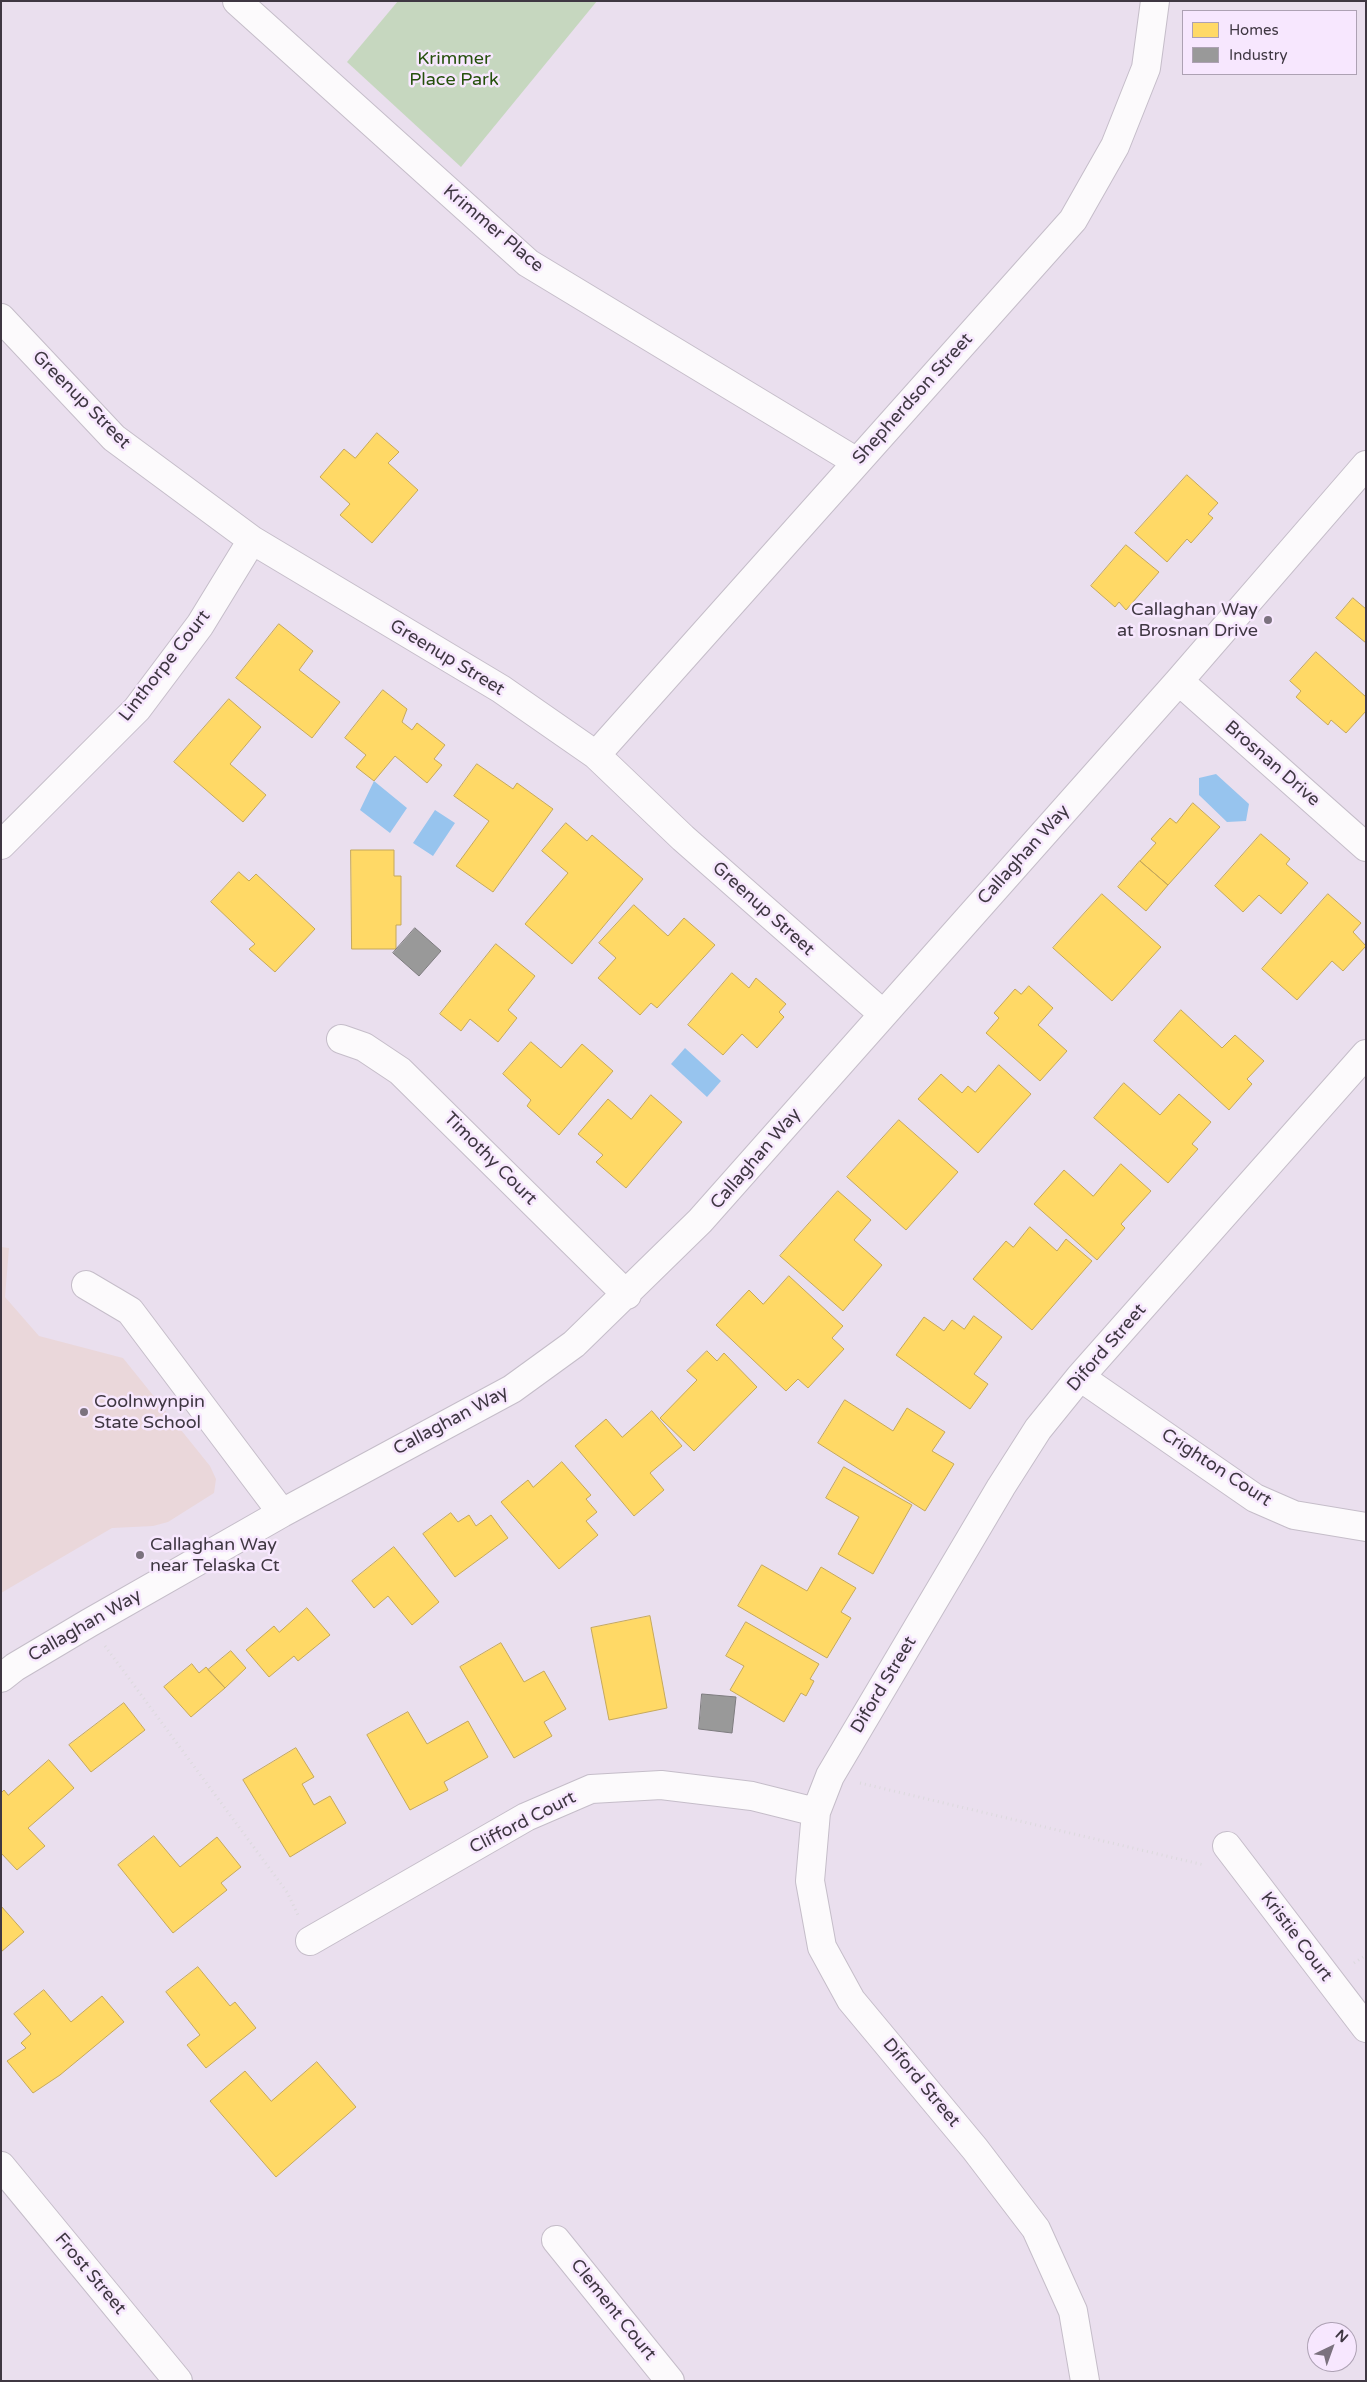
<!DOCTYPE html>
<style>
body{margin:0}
#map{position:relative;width:1367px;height:2382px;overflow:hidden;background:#eadfee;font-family:"Varela Round",sans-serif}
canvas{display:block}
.frame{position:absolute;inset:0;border:2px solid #3f3742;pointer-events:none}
.legend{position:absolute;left:1182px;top:10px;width:175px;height:65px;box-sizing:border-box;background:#f7e7fe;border:1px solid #ada1b3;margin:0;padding:6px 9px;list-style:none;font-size:15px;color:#3f3742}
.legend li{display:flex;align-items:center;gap:10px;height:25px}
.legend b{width:25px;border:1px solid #ada1b3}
.north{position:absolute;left:1307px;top:2322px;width:50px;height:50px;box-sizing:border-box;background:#f7e7fe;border:1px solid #ada1b3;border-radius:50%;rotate:42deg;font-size:14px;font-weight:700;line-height:20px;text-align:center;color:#3f3742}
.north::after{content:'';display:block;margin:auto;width:18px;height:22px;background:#7b727e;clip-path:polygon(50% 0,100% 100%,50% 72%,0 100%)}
</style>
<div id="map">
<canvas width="1367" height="2382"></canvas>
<div class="frame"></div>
<ul class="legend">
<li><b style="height:14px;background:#ffd966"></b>Homes</li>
<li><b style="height:14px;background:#999"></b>Industry</li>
</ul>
<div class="north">N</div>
</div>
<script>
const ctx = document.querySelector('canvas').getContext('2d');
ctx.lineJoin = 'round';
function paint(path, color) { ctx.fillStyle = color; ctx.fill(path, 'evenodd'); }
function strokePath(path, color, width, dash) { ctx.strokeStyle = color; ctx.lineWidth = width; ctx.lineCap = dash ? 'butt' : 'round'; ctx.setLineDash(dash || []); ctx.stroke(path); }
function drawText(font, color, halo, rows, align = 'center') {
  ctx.font = font + ' "Varela Round",sans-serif'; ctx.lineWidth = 5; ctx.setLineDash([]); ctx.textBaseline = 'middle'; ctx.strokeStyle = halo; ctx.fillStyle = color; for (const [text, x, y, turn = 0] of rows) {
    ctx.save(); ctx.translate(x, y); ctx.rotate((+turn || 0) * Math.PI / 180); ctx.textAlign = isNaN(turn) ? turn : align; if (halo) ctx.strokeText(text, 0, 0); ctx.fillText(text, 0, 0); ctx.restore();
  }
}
const education = new Path2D(`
 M1 1247 9 1248 5 1297 39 1336 123 1358 210 1466 216 1479 214 1493 168 1522 153 1526 112 1528 1 1593Z`);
const green = new Path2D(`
 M398 1H597L461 167 347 62Z`);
const water = new Path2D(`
 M1216 774 1249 804 1246 821 1227 822 1199 795V778Z
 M374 781 407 808 390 833 360 810Z
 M435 810 455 823 433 856 413 843Z
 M685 1048 721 1081 707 1097 671 1064Z`);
const homes = new Path2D(`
 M377 433 399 452 388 463 418 490 372 543 340 515 350 504 320 477 344 449 355 458Z
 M1187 475 1218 503 1208 514 1213 518 1191 543 1187 539 1167 562 1135 533Z
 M1126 545 1159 572 1126 610 1119 602 1115 607 1091 586Z
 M1353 598 1366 609V643L1336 618Z
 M279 624 313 651 299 670 340 702 312 738 236 678Z
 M1316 652 1366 697V711L1346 733 1331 720 1328 725 1296 697 1301 691 1290 681Z
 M383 690 407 709 402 722 412 730 417 723 445 745 434 759 442 765 427 783 395 756 374 781 356 767 366 755 345 738Z
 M229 699 261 727 230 764 266 795 243 822 174 762Z
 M477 764 513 789 517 783 553 809 493 892 456 866 489 821 454 796Z
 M1193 803 1220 827 1168 885 1140 861 1156 843 1151 839 1170 818 1176 823Z
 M566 823 587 841 592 835 643 879 572 964 525 924 568 873 542 851Z
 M1261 834 1290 859 1286 864 1308 883 1281 914 1259 895 1243 912 1215 886Z
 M351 850H394V876H401V925H396V949H352Z
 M1140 861 1168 885 1146 911 1118 887Z
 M239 872 249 881 256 874 315 929 275 972 249 949 255 944 211 902Z
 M1102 894 1161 947 1112 1001 1053 948Z
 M1328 894 1361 923 1353 932 1366 946 1343 971 1332 961 1297 1000 1262 969Z
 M634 905 668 936 684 918 715 945 657 1008 651 1003 640 1015 598 978 616 958 599 943Z
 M496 944 535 976 508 1010 517 1018 498 1042 470 1019 461 1031 440 1014Z
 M732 973 749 988 756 978 786 1004 779 1012 784 1017 757 1048 742 1034 723 1055 688 1025Z
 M1029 986 1053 1008 1038 1025 1067 1051 1040 1081 986 1033 999 1018 994 1013 1015 989 1021 994Z
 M1181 1010 1222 1048 1235 1035 1264 1061 1247 1079 1252 1084 1229 1110 1154 1041Z
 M531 1042 561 1068 582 1044 613 1071 559 1135 527 1106 531 1100 503 1074Z
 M999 1065 1031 1094 978 1153 918 1099 941 1074 962 1093 968 1086 975 1092Z
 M1124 1083 1160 1115 1179 1094 1211 1122 1192 1144 1198 1149 1168 1183 1094 1118Z
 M651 1095 682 1122 626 1188 596 1162 603 1155 578 1134 608 1099 631 1119Z
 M899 1120 958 1172 906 1230 847 1177Z
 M1121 1164 1151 1191 1121 1224 1125 1228 1097 1260 1034 1204 1064 1170 1093 1196Z
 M838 1191 871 1220 854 1240 882 1265 843 1311 780 1256Z
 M1030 1227 1057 1251 1066 1239 1092 1261 1032 1330 973 1279 1006 1241 1013 1247Z
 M789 1276 843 1326 832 1338 844 1349 808 1388 798 1379 786 1391 716 1325 749 1290 763 1304Z
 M974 1316 1002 1337 974 1374 988 1384 970 1409 896 1355 924 1317 944 1331 952 1320 964 1329Z
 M707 1351 717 1361 724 1353 757 1387 694 1451 660 1418 697 1380 687 1371Z
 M845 1400 893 1431 907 1408 945 1432 932 1451 954 1464 925 1511 818 1443Z
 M652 1411 682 1446 650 1473 664 1490 634 1516 575 1446 606 1419 622 1437Z
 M562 1462 591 1495 586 1499 597 1512 586 1521 598 1535 559 1569 501 1502 528 1480 533 1487Z
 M844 1467 912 1505 873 1574 838 1554 859 1517 826 1498Z
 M451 1513 458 1522 469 1515 476 1526 491 1515 508 1538 455 1577 423 1534Z
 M394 1547 439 1602 412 1625 388 1596 374 1608 352 1581Z
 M762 1565 807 1591 821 1567 856 1588 841 1612 851 1618 827 1658 738 1606Z
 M307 1608 330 1635 298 1661 294 1656 269 1677 246 1650 274 1626 279 1632Z
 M650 1616 667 1708 609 1720 591 1628Z
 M746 1622 819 1664 810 1679 814 1681 806 1696 801 1693 784 1722 730 1690 744 1666 726 1656Z
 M501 1643 524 1682 544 1671 566 1709 544 1722 552 1736 514 1758 460 1667Z
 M231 1651 246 1668 225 1688 208 1670Z
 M192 1664 199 1673 206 1667 225 1688 191 1717 164 1687Z
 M124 1703 145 1730 91 1772 69 1745Z
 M408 1712 427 1744 468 1721 488 1757 444 1782 448 1790 410 1810 367 1735Z
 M296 1748 314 1777 302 1784 314 1805 330 1796 346 1823 290 1857 243 1780Z
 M49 1760 74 1788 28 1828 45 1846 17 1870 1 1853V1793L4 1790 8 1795Z
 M154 1836 180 1867 217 1837 241 1867 221 1883 227 1890 173 1933 118 1865Z
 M1 1906 24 1932 1 1952Z
 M198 1967 230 2006 235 2002 256 2028 206 2068 187 2045 200 2035 166 1992Z
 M44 1990 71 2022 102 1996 124 2022 60 2075 33 2093 7 2061 26 2048 21 2043 31 2034 14 2014Z
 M317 2062 356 2107 276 2177 210 2101 245 2071 271 2101Z`);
const industry = new Path2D(`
 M415 928 441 951 419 976 393 953Z
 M702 1694 736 1697 732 1733 699 1729Z`);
const path = new Path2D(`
 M105 1646 287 1892 298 1915
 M860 1783 1204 1865
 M1354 1963 1366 1955`);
const street = new Path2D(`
 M237 1 528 263 857 462
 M1 318 114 438 252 540 501 689 596 755 683 838 883 1014
 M1179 681 1366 847
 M596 755 1073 220 1115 146 1146 68 1155 1
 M1 845 137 709 200 625 252 540
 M341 1039 364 1047 400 1071 627 1295
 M86 1285 130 1311 282 1513
 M1080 1377 1255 1498 1294 1515 1366 1527
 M1 1678 15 1667 89 1623 282 1513 512 1389 574 1344 700 1221 1179 681 1366 465
 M1227 1846 1366 2028
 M310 1941 526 1817 591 1789 661 1785 752 1796 816 1812
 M1 2166 178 2381
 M556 2240 670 2381
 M1085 2381 1073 2311 1036 2229 975 2149 851 2000 822 1947 810 1881 816 1812 830 1776 1001 1487 1038 1429 1080 1377 1366 1054`);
const markers = [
 [1268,620,5,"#7b727e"],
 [84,1412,5,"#7b727e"],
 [140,1555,5,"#7b727e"]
];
const parkNames = [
 ["Krimmer",454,59],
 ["Place Park",454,80]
];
const streetNames = [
 ["Krimmer Place",493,229,40],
 ["Shepherdson Street",913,399,-48],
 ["Greenup Street",81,400,45],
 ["Greenup Street",447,658,31],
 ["Linthorpe Court",165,666,-52],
 ["Brosnan Drive",1272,764,41],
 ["Callaghan Way",1024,855,-48],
 ["Greenup Street",763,909,42],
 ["Timothy Court",490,1159,45],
 ["Callaghan Way",756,1159,-49],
 ["Diford Street",1107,1348,-49],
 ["Callaghan Way",451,1421,-28],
 ["Crighton Court",1216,1468,33],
 ["Callaghan Way",85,1626,-30],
 ["Diford Street",884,1685,-59],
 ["Clifford Court",523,1823,-27],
 ["Kristie Court",1296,1937,53],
 ["Diford Street",921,2083,50],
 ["Frost Street",90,2274,50],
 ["Clement Court",613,2310,51]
];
const poiNames = [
 ["Callaghan Way",1258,610,"right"],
 ["at Brosnan Drive",1258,631,"right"],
 ["Coolnwynpin",94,1402],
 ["State School",94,1423],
 ["Callaghan Way",150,1545],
 ["near Telaska Ct",150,1566]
];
paint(education, '#ead7da');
paint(green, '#c6d7bf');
paint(water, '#97c4ee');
paint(homes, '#ffd966');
strokePath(homes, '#c5a85b', 1);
paint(industry, '#999');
strokePath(industry, '#7e7c7f', 1);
strokePath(street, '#c5bdc9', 30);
strokePath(path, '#dcd9dd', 3, [1, 4]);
strokePath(street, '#fcfafc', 28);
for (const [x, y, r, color] of markers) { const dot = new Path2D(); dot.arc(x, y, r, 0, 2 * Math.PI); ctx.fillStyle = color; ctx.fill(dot); strokePath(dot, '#f7e7fe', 2); }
drawText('18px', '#25500c', '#f7e7fe', parkNames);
drawText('18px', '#3f3742', '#f7e7fe', streetNames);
drawText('18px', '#3f3742', '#f7e7fe', poiNames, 'left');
</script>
